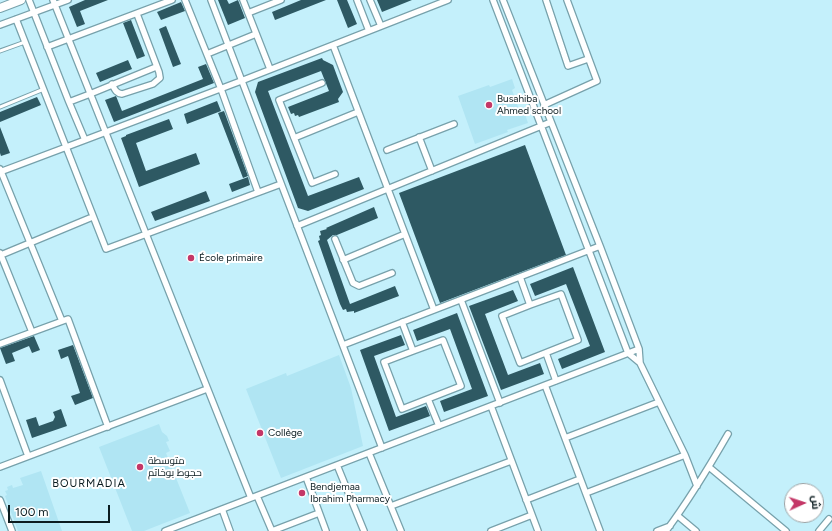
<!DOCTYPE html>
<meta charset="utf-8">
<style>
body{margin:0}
#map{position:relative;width:832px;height:531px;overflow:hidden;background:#c4f0fb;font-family:Figtree,Cairo,sans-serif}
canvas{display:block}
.north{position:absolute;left:784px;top:483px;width:40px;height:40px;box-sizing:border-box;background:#fff;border:1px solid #9da4a6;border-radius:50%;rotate:87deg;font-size:11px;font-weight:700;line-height:16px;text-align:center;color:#0b1c20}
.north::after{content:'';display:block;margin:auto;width:14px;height:18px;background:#c43767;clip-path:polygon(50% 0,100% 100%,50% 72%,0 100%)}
.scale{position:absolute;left:8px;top:505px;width:102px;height:18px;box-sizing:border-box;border:2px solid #0b1c20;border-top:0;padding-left:5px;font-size:12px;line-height:14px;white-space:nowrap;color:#0b1c20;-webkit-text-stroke:3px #fff;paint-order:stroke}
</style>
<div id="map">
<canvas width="832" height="531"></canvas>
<div class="north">ش</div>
<div class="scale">100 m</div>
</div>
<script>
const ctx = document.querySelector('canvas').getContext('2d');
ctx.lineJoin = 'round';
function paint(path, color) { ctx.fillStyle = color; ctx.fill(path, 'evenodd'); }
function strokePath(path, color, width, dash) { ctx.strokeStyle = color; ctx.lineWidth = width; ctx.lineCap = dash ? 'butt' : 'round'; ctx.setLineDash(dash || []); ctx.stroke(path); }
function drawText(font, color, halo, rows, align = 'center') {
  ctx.font = font + ' Figtree,Cairo,sans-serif'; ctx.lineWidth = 4; ctx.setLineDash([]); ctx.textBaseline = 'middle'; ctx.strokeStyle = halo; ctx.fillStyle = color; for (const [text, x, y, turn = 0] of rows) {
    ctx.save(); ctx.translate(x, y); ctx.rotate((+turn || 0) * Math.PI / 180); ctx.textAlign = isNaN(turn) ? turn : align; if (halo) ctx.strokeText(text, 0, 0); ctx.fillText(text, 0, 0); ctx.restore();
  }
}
const built = new Path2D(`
 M512 79 515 88 512 90 521 115 525 114 528 123 507 130 508 132 475 144 458 96 489 85 490 87Z
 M339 355 351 388 363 446 281 478 246 389 286 373 287 376Z
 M159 424 162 432 167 436 169 441 166 442 170 451 166 453 190 513 144 531H132L99 447Z
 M41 471 62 531H18L5 496 7 495 5 491 8 490 7 487 12 485 13 488 23 485 20 478Z`);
const building = new Path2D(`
 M85 0H108L80 11 85 24 77 27 69 7Z
 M218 0H227L229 4 238 0 245 18 228 25Z
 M301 0H326L275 20 272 12Z
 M337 0H347L357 24 348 28Z
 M377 0H412L382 12Z
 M181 2 185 11 161 20 157 12Z
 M131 20 145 56 137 59 123 23Z
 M166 26 181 64 173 67 159 29Z
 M322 58 323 60 333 65 343 92 338 99 339 102 299 117 298 115 295 116 294 113 291 114 288 107 329 91 321 71 268 91 308 196 359 177 364 189 308 211 298 208 255 92 258 82Z
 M128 60 132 69 100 82 96 73Z
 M206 64 214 83 114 122 105 100 116 96 122 111 203 79 198 67Z
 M37 97 41 105 0 122V112Z
 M217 101 221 111 187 124 184 114Z
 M224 111 248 176 243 178 218 113Z
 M169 119 173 129 136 143 146 171 196 153 200 164 139 187 121 138 126 136V135Z
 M0 127 10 153 1 156 0 153Z
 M525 145 566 255 440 303 399 193Z
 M248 177 250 185 232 192 229 184Z
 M206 191 210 201 155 221 151 212Z
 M374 207 378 218 337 235H333L327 240 350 304 395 286 399 296 354 313V311L347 312 346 309 343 310 340 304 318 241 320 240 319 236 321 235 320 231 327 229 326 228Z
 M573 267 605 352 562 369 558 359 590 346 566 284 535 296 530 284Z
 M513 290 518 301 485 314 508 375 540 363 544 374 501 390 469 306Z
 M457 313 488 396 444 412 440 401 472 389 450 329 417 341 413 330Z
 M401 335 405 345 374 356 396 417 426 406 430 416 389 431 360 350Z
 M34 336 40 350 32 353 29 346 12 353 15 361 6 364 0 348Z
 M73 345 93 398 75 405 71 396 80 393 68 356 61 359 58 350Z
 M61 409 67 426 32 438 26 420 36 417 39 426 53 421 55 417 53 412Z`);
const service = new Path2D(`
 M0 51 25 42
 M0 107 44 89`);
const minor = new Path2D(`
 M29 0 69 102 85 140 241 81 448 0
 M53 0 251 498
 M185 0 221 89 258 192
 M211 0 382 448
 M243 0 270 69
 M357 0 369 31
 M370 0 381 26
 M493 0 628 353 640 363
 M503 0 600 246 639 349 640 363 685 455 697 486
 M546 0 568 66 588 59
 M248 13 281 0
 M16 19 106 249 281 184
 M0 25 68 0
 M333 45 434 310
 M47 47 172 0
 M207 54 256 34
 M322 83 279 100 312 183 335 174
 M112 84C115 90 116 93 122 94L153 84 160 78 159 72 137 14
 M69 102 90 94 156 67
 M544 105 597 81 567 0
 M419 137 432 171
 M294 138 358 112
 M387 150 454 124
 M0 169 62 321
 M0 172 85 140
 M297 226 551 122
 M335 239 353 283 359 286 392 273
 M0 253 32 332
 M1 255 90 218
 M343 260 405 234
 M520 277 530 305 561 294 578 340 520 363 502 316 530 305
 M461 300 500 403
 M402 322 413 351 443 340 461 386 402 409 384 362 413 351
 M0 344 68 319 108 427
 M343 345 600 246
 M546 353 556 381
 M0 380 28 456
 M545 385 600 531
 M428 399 439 426
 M491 406 538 531
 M565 438 659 402
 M369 453 401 531
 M337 465 364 531
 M0 467 207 389
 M709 467 786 531
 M306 477 326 531
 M586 493 685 455
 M257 496 272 531
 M0 500 12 531
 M526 500 580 479
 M391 506 511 461
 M222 509 230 531
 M678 516 696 531
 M165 531 639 349
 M272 531 319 513
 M491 531 532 515
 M657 531 670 526
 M666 531C689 500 709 467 728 434
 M819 531 829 519`);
const secondary = new Path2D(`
 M0 8 21 0`);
const markers = [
 [489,105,4,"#c43767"],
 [191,258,4,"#c43767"],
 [260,433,4,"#c43767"],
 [140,467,4,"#c43767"],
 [302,493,4,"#c43767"]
];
const poiNames = [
 ["Busahiba",497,99],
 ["Ahmed school",497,111],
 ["École primaire",199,258],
 ["Collège",268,433],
 ["متوسطة",148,461],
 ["حجوط بوخاتم",148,473],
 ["Bendjemaa",310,487],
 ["Ibrahim Pharmacy",310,499]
];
const neighbourhoodNames = [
 ["BOURMADIA",89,484]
];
paint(built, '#b0e5f3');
paint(building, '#2e5963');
strokePath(service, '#77a1ab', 5);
strokePath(minor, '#77a1ab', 8);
strokePath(secondary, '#77a1ab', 10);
strokePath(service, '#fff', 3);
strokePath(minor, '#fff', 5.5);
strokePath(secondary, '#fff', 8);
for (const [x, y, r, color] of markers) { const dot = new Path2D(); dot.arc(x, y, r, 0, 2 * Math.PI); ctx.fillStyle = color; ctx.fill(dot); strokePath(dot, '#fff', 1.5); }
drawText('10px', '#0b1c20', '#fff', poiNames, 'left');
ctx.letterSpacing = '1px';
drawText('11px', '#0b1c20', '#fff', neighbourhoodNames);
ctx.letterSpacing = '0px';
</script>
